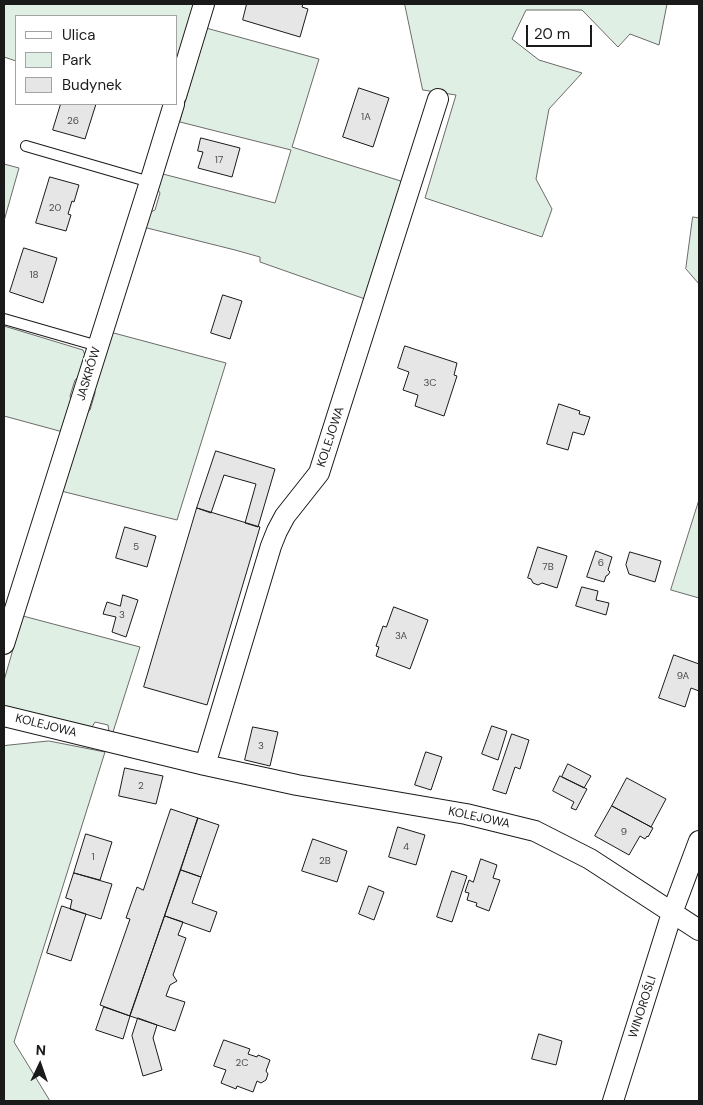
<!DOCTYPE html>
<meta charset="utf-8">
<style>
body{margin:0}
#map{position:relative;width:703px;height:1105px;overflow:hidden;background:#fff;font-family:"DM Sans",sans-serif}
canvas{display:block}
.frame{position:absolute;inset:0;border:5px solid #1a1a1a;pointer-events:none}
.legend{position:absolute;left:15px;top:15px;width:162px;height:90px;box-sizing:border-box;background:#fff;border:1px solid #a3a3a3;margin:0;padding:6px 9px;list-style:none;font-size:15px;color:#1a1a1a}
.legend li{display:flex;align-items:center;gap:10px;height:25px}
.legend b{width:25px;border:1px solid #a3a3a3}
.north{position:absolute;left:15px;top:1040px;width:50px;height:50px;-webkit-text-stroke:4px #fff;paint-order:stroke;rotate:3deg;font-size:14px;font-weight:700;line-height:20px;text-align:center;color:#1a1a1a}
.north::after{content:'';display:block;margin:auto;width:18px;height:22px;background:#1a1a1a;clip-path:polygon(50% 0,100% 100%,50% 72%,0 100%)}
.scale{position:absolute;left:526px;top:25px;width:66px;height:22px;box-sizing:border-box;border:2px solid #1a1a1a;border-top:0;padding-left:6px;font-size:15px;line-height:18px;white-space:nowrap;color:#1a1a1a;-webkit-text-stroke:4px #fff;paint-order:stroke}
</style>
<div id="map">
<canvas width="703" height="1105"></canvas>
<div class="frame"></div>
<ul class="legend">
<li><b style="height:6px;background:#fff"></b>Ulica</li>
<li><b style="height:14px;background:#e0efe3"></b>Park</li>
<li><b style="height:14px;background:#e6e6e6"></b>Budynek</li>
</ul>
<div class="north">N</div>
<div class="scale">20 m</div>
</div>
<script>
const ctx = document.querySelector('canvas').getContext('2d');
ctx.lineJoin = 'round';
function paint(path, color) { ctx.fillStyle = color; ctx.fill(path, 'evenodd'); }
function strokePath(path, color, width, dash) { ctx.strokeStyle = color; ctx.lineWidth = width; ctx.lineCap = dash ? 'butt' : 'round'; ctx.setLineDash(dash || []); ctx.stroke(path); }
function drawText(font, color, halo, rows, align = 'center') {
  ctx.font = font + ' "DM Sans",sans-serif'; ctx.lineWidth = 4; ctx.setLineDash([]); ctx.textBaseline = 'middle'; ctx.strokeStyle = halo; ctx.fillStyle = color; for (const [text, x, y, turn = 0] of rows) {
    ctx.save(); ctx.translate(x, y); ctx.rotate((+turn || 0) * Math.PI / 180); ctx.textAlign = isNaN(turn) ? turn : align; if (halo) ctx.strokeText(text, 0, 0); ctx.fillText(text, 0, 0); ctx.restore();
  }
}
const green = new Path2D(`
 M4 4H200L176 80V16H16V61L4 57Z
 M405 4H667L659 45 630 34 618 47 582 10H526L512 39 539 60 582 73 549 109 536 179 552 209 542 237 425 198 456 95 423 90Z
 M206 28 319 59 292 147 404 182 365 299 260 262V257L235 250 143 227 147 214 155 210 160 193 155 185 159 173 275 203 291 150 180 122Z
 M4 164 19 168 4 221Z
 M693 217 699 218V284L686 269Z
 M4 326 83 350 86 358 81 375 75 380 70 396 72 404 63 432 4 416Z
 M110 332 226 363 177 520 61 491 84 415 90 410 95 393 94 382Z
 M699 500V598L671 590Z
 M23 616 140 647 113 732H109L108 725 95 722 92 727 5 707 4 705V681Z
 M49 741 105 752 14 1042 50 1101H4V746Z`);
const building = new Path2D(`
 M247 4H303L302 7 308 9 300 37 243 20Z
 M359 88 389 98 373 147 343 137Z
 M61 104H96L85 139 53 130Z
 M201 138 240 148 232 177 198 168 203 152 198 151Z
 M50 177 79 185 74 202 72 201 68 214 71 215 66 231 36 223Z
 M24 248 57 258 43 303 10 292Z
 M223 295 242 301 230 339 211 333Z
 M405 346 457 363 454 375 457 376 444 416 415 406 418 395 403 390 409 372 398 368Z
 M559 404 580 411 579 414 590 417 584 435 573 432 568 450 547 444Z
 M216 451 275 469 258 527 245 523 256 484 224 475 211 513 197 508Z
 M197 508 260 527 207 705 144 687Z
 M125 527 156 536 147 567 116 558Z
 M538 547 567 556 557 588 542 583 538 585 533 583 531 579 528 578Z
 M596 551 612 557 608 570 610 572 608 575 606 576 604 582 587 577Z
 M630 552 661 561 655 582 629 574 626 565Z
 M582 587 598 591 596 600 609 603 606 615 576 606Z
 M123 595 138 600 126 637 112 632 116 617 103 614 107 602 120 606Z
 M394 607 428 620 410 669 376 656 379 647 376 646 383 626 386 627Z
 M674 655 699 664V691L691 688 685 707 659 698Z
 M492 726 507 731 498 760 482 754Z
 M253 727 278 732 270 766 245 760Z
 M512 734 529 740 520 769 515 767 506 794 493 790Z
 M426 752 442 757 431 790 415 785Z
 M568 764 591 776 584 788 562 777Z
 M125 768 163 776 156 804 119 796Z
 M560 776 587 789 576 810 571 808 574 802 553 791Z
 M627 778 666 799 651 827 612 806Z
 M612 806 653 828 648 837 647 836 645 839 640 836 629 855 595 836Z
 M171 809 198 818 130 1016 100 1005 130 919 126 918 137 887 143 890Z
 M198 818 219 825 201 877 181 870Z
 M398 827 425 835 416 865 389 857Z
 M86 834 112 842 100 880 74 873Z
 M313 839 347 851 337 882 302 871Z
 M481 859 497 865 493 878 500 880 489 911 476 906 477 903 467 900 469 893 465 892 469 880 473 882Z
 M181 870 201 877 192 903 217 912 210 932 165 916Z
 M452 871 467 876 452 922 437 917Z
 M74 873 112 884 101 919 70 909 72 900 66 898Z
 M369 886 384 892 374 920 359 914Z
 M62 906 86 914 71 961 47 953Z
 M165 916 183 922 178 935 186 938 173 975 177 981 170 985 166 996 185 1002 175 1031 130 1016Z
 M104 1007 130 1016 123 1039 96 1030Z
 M138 1018 157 1025 153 1038 162 1070 143 1076 132 1036Z
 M539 1034 562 1041 556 1065 532 1059Z
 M224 1040 250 1049 248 1054 257 1057 258 1055 270 1060 266 1071 268 1074 266 1080 261 1083 257 1081 253 1092 237 1086 236 1089 221 1083 226 1070 214 1066Z`);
const lane = new Path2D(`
 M26 146 150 182
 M4 319 98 346`);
const street = new Path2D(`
 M176 96 204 4
 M4 644 150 182 174 104
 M4 716 205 765 297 785 466 814 535 831 590 859 699 930
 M205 765 271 546 277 531 285 516 319 473 438 99
 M613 1101 672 913 699 841`);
const numberNames = [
 ["1A",366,117],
 ["26",73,121],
 ["17",219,160],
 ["20",55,208],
 ["18",34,275],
 ["3C",430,383],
 ["5",136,547],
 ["6",601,563],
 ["7B",548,567],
 ["3",122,615],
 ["3A",401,636],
 ["9A",683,676],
 ["3",261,746],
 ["2",141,786],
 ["9",624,832],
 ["4",406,847],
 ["1",93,857],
 ["2B",325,861],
 ["2C",242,1063]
];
const streetNames = [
 ["JASKRÓW",89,374,-73],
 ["KOLEJOWA",331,437,-72],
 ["KOLEJOWA",46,726,14],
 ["KOLEJOWA",479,818,12],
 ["WINOROŚLI",643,1007,-72]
];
paint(green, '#e0efe3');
strokePath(green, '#6a6a6a', 1);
paint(building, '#e6e6e6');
strokePath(building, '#1a1a1a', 1);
strokePath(lane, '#1a1a1a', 12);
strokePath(street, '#1a1a1a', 22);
strokePath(lane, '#fff', 10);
strokePath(street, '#fff', 20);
drawText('10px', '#4d4d4d', null, numberNames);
drawText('12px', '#1a1a1a', '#fff', streetNames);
</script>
